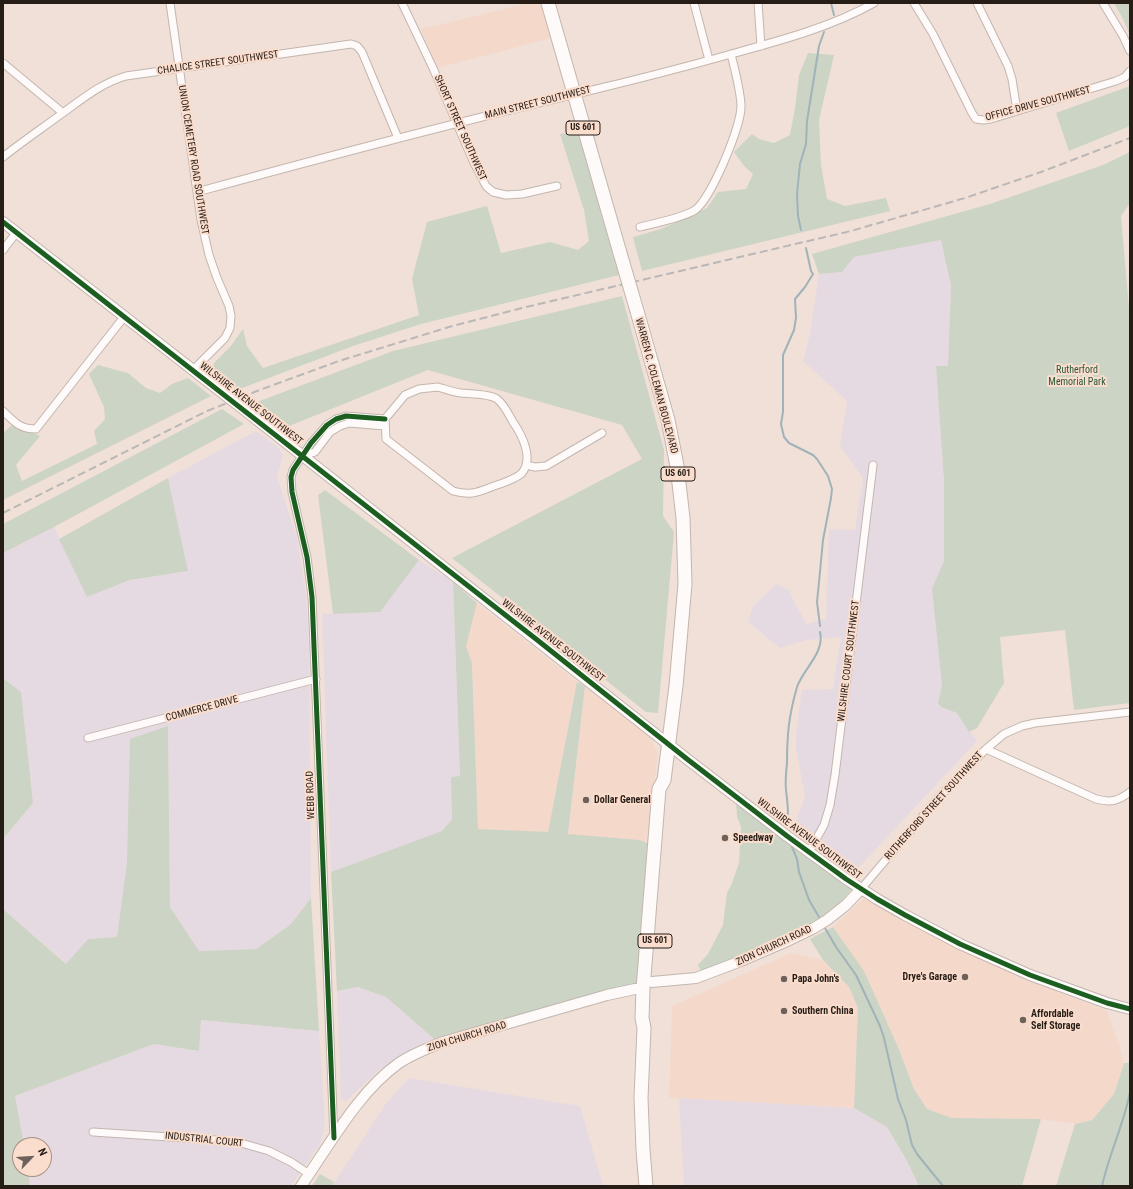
<!DOCTYPE html>
<style>
body{margin:0}
#map{position:relative;width:1133px;height:1189px;overflow:hidden;background:#f0e0d8;font-family:"Roboto Condensed",sans-serif}
canvas{display:block}
.frame{position:absolute;inset:0;border:4px solid #271d17;pointer-events:none}
.north{position:absolute;left:12px;top:1137px;width:40px;height:40px;box-sizing:border-box;background:#faddcd;border:1px solid #a69084;border-radius:50%;rotate:65deg;font-size:11px;font-weight:700;line-height:16px;text-align:center;color:#271d17}
.north::after{content:'';display:block;margin:auto;width:14px;height:18px;background:#6d615b;clip-path:polygon(50% 0,100% 100%,50% 72%,0 100%)}
</style>
<div id="map">
<canvas width="1133" height="1189"></canvas>
<div class="frame"></div>
<div class="north">N</div>
</div>
<script>
const ctx = document.querySelector('canvas').getContext('2d');
ctx.lineJoin = 'round';
function paint(path, color) { ctx.fillStyle = color; ctx.fill(path, 'evenodd'); }
function strokePath(path, color, width, dash) { ctx.strokeStyle = color; ctx.lineWidth = width; ctx.lineCap = dash ? 'butt' : 'round'; ctx.setLineDash(dash || []); ctx.stroke(path); }
function drawText(font, color, halo, rows, align = 'center') {
  ctx.font = font + ' "Roboto Condensed",sans-serif'; ctx.lineWidth = 4; ctx.setLineDash([]); ctx.textBaseline = 'middle'; ctx.strokeStyle = halo; ctx.fillStyle = color; for (const [text, x, y, turn = 0] of rows) {
    ctx.save(); ctx.translate(x, y); ctx.rotate((+turn || 0) * Math.PI / 180); ctx.textAlign = isNaN(turn) ? turn : align; if (halo) ctx.strokeText(text, 0, 0); ctx.fillText(text, 0, 0); ctx.restore();
  }
}
const built = new Path2D(`
 M529 3H543L551 38 438 68 421 29Z
 M477 603 577 682 548 833 478 829 472 663 466 646Z
 M585 686 650 737 658 753 651 811 649 844 640 840 568 835Z
 M864 898 931 935 1043 986 1107 1011 1120 1047 1124 1063 1114 1094 1092 1120 1075 1124 1041 1119 952 1118 927 1109 914 1089 898 1047 864 971 833 927Z
 M791 953 823 960 849 987 858 1008 854 1108 669 1098 672 1006Z`);
const industrial = new Path2D(`
 M941 240 951 286 948 366 936 367 944 481V561L932 590 943 685 938 703 941 707 957 713 977 741 858 868 795 824 805 797 796 747 797 723 802 690 833 689 841 637 807 640 780 648 748 622 753 606 776 584 789 590 795 604 807 624 826 619 829 529 855 530 863 478 840 446 847 401 803 361 810 333 819 274 842 272 854 257Z
 M256 431 279 448 283 456 277 477 297 538 306 595 309 643 311 898 290 925 256 949 199 951 170 907 168 726 127 862 117 937 88 939 67 964 3 909V839L33 803 21 692 3 678V553L54 527 87 597 130 580 188 571 168 478Z
 M419 560 453 582 460 776 451 777 452 819 442 831 331 872 322 614 380 612Z
 M358 987 386 997 434 1039 414 1048 380 1069 345 1102 341 1098 337 991Z
 M201 1020 319 1031 325 1124 320 1144 291 1186H30L28 1169H44V1145H24L15 1096 154 1044 199 1051Z
 M409 1078 580 1106 603 1186H332L385 1105Z
 M679 1098 854 1108 887 1127 906 1159 919 1186H684Z`);
const green = new Path2D(`
 M1114 3H1130V35L1122 17Z
 M808 53 834 55 819 120 821 165 827 199 845 206 886 198 890 211 642 271 633 237 661 229 707 208 718 192 746 189 753 174 745 167 734 152 752 134 759 139 774 143 790 135 795 108 799 75Z
 M1130 86V126L1069 151 1056 113Z
 M578 132 619 275 421 324 353 346 237 390 212 371 214 363 230 347 243 329 247 346 263 368 419 315 412 279 427 222 487 206 501 253 550 242 578 250 589 241 584 210 560 134Z
 M1130 152V203L1121 216 1130 320V703L1074 710 1065 630 1000 637 1004 683 977 728 969 732 957 713 941 707 938 703 942 685 932 589 944 561V481L936 366H948L951 286 941 240 854 257 842 272 819 274 812 254 990 204 1103 165Z
 M622 296 664 450 663 516 674 532 658 713 646 712 452 558 642 459 622 425 428 370 284 428 257 402 393 351Z
 M98 365 128 373 146 388 160 393 172 384 188 378 211 396 3 500V433L13 424 40 436 16 465 22 481 97 444 94 431 105 419 104 407 89 374Z
 M222 409 244 424 54 527 3 553V524Z
 M168 478 188 571 130 580 87 597 59 539Z
 M325 490 419 560 380 612 333 614 318 495Z
 M453 582 477 603 466 646 472 663 478 829 548 832 577 682 585 686 568 834 640 840 649 844 639 986 628 985C563 1002 499 1022 434 1039L386 997 358 987 337 991 331 872 442 831 452 819 451 777 460 776Z
 M3 678 21 692 33 803 3 839Z
 M168 726 170 907 199 951 256 949 290 925 311 898 319 1031 201 1020 199 1051 154 1044 15 1096 24 1145H20V1169H28L30 1186H3V909L66 964 88 939 117 937 127 862 130 739Z
 M736 801 852 889 839 904 824 916 776 940 701 971 698 965 708 954 723 925 727 893 732 883 739 863 741 827 737 817Z
 M833 927 864 971 898 1047 914 1089 927 1109 952 1118 1041 1119 1022 1186H919L906 1159 887 1127 854 1108 858 1008 849 987 823 960 810 939Z
 M1124 1063H1130V1186H1056L1075 1124 1092 1120 1114 1094Z
 M320 1174 334 1182 332 1186H312Z`);
const stream = new Path2D(`
 M831 3 834 15
 M801 230 798 216 797 194 800 164 806 144 807 121 819 46 824 32
 M806 248 811 271 813 274 805 287 795 299 796 318 794 330 783 355V412L781 424 784 437 789 443 813 455 817 459 828 476 832 489 831 498 823 540 819 582 817 602 820 626
 M788 814C788 806 787 798 786 790 785 781 786 772 787 763 787 734 789 715 797 687 803 669 825 653 820 632
 M792 847 797 859 799 872 809 900 819 917
 M825 928 836 947 856 975 880 1026 884 1038 898 1099 906 1120 912 1145 917 1154 943 1186
 M1102 1186C1109 1154 1124 1124 1130 1092`);
const street = new Path2D(`
 M170 3 201 220 209 255 217 278 229 306 231 316 230 328 225 338 193 370
 M402 3 433 68 474 163 486 186 493 192 506 195 522 194 557 186
 M694 3 709 60
 M758 3 761 46
 M914 3 933 34 972 113 976 119 983 120 991 119 1116 81 1125 77 1130 71
 M977 3 1008 66 1012 79 1017 111
 M1103 3 1123 36 1130 51
 M3 63 63 113
 M3 157C22 142 41 129 60 115 81 100 101 83 126 76L351 44 357 46 362 52 398 138
 M197 192C325 157 454 123 584 92 635 80 685 67 735 53 782 40 831 27 874 3
 M640 227C655 223 683 218 695 210 711 199 742 125 741 105 740 88 735 71 731 54
 M3 250 16 233
 M438 387C445 389 453 392 461 393 471 394 490 394 497 399 504 404 509 415 513 422 522 435 534 458 522 473 517 478 501 484 494 486 478 492 471 496 453 491L386 439 385 419 405 395 419 389Z
 M3 411C14 421 19 429 36 429L124 317
 M303 456 315 452 330 432 340 426 349 423 385 426
 M526 465 535 467 546 466 602 433
 M88 738 316 679
 M986 749 1096 799C1111 803 1118 801 1130 792
 M809 852 824 825 830 805 835 775 873 465
 M861 889 939 797 986 749 1004 734 1022 726 1035 723 1130 712
 M93 1132 216 1140 241 1143 269 1151 291 1162 309 1174
 M334 1138 312 597 307 557 292 492 291 477 293 470 311 443 327 425 336 419 346 416 385 419`);
const secondary = new Path2D(`
 M3 222 211 384
 M256 419 687 759 787 836 846 879 877 899 905 915 960 944 1030 975 1107 1003 1130 1009
 M652 982 696 978 741 961 785 942 814 928 827 920 846 905 861 889
 M301 1186C329 1146 358 1092 399 1063 412 1054 428 1048 443 1042L607 995 635 989H643`);
const highway = new Path2D(`
 M548 3 620 253
 M637 311 668 420 677 466 683 518 685 584 676 686 664 780 659 789 643 989 642 1018 644 1028 641 1098 643 1150 646 1186`);
const rail = new Path2D(`
 M3 513 207 411 257 391 339 361 449 327 522 308 851 231 965 198 1041 172 1130 138`);
const secondaryBridge = new Path2D(`
 M211 384 256 419`);
const highwayBridge = new Path2D(`
 M620 253 637 311`);
const cycleway = new Path2D(`
 M3 222 536 639 687 759 787 836 846 879 877 899 905 915 960 944 1030 975 1107 1003 1130 1009
 M334 1138 312 597 307 557 292 492 291 477 293 470 311 443 327 425 336 419 346 416 385 419`);
const markers = [
 [586,800,4,"#6d615b"],
 [725,838,4,"#6d615b"],
 [965,977,4,"#6d615b"],
 [784,979,4,"#6d615b"],
 [784,1011,4,"#6d615b"],
 [1023,1020,4,"#6d615b"]
];
const shields = [
 [583,128,34],
 [678,474,34],
 [655,941,34]
];
const shieldNames = [
 ["US 601",583,128],
 ["US 601",678,474],
 ["US 601",655,941]
];
const streetNames = [
 ["CHALICE STREET SOUTHWEST",218,63,-8],
 ["MAIN STREET SOUTHWEST",538,103,-14],
 ["OFFICE DRIVE SOUTHWEST",1038,104,-15],
 ["SHORT STREET SOUTHWEST",460,128,66],
 ["UNION CEMETERY ROAD SOUTHWEST",193,160,81],
 ["WARREN C. COLEMAN BOULEVARD",656,386,75],
 ["WILSHIRE AVENUE SOUTHWEST",251,404,38],
 ["WILSHIRE AVENUE SOUTHWEST",553,641,38],
 ["WILSHIRE COURT SOUTHWEST",849,661,-83],
 ["COMMERCE DRIVE",202,709,-15],
 ["WEBB ROAD",311,795,-92],
 ["RUTHERFORD STREET SOUTHWEST",934,806,-48],
 ["WILSHIRE AVENUE SOUTHWEST",809,839,37],
 ["ZION CHURCH ROAD",774,946,-25],
 ["ZION CHURCH ROAD",467,1037,-17],
 ["INDUSTRIAL COURT",204,1140,6]
];
const parkNames = [
 ["Rutherford",1077,370],
 ["Memorial Park",1077,382]
];
const poiNames = [
 ["Dollar General",594,800],
 ["Speedway",733,838],
 ["Drye's Garage",957,977,"right"],
 ["Papa John's",792,979],
 ["Southern China",792,1011],
 ["Affordable",1031,1014],
 ["Self Storage",1031,1026]
];
paint(built, '#f4d9cb');
paint(industrial, '#e6dae2');
paint(green, '#ccd4c5');
strokePath(stream, '#a0b3b9', 2);
strokePath(street, '#c2b6af', 9);
strokePath(secondary, '#c2b6af', 12);
strokePath(highway, '#c2b6af', 15);
strokePath(street, '#fdfaf9', 7);
strokePath(secondary, '#fdfaf9', 10);
strokePath(highway, '#fdfaf9', 13);
strokePath(rail, '#bbb7b6', 2, [8, 4]);
strokePath(secondaryBridge, '#c2b6af', 12, []);
strokePath(highwayBridge, '#c2b6af', 15, []);
strokePath(secondaryBridge, '#fdfaf9', 10);
strokePath(highwayBridge, '#fdfaf9', 13);
strokePath(cycleway, '#1b5e20', 5);
for (const [x, y, r, color] of markers) { const dot = new Path2D(); dot.arc(x, y, r, 0, 2 * Math.PI); ctx.fillStyle = color; ctx.fill(dot); strokePath(dot, '#faddcd', 1.5); }
for (const [x, y, w] of shields) { const box = new Path2D(); box.roundRect(x - w / 2, y - 7, w, 14, 3); ctx.fillStyle = '#faddcd'; ctx.fill(box); strokePath(box, '#271d17', 1); }
drawText('bold 9px', '#271d17', null, shieldNames);
drawText('10px', '#271d17', '#faddcd', streetNames);
drawText('10px', '#285638', '#faddcd', parkNames);
drawText('bold 10px', '#271d17', '#faddcd', poiNames, 'left');
</script>
